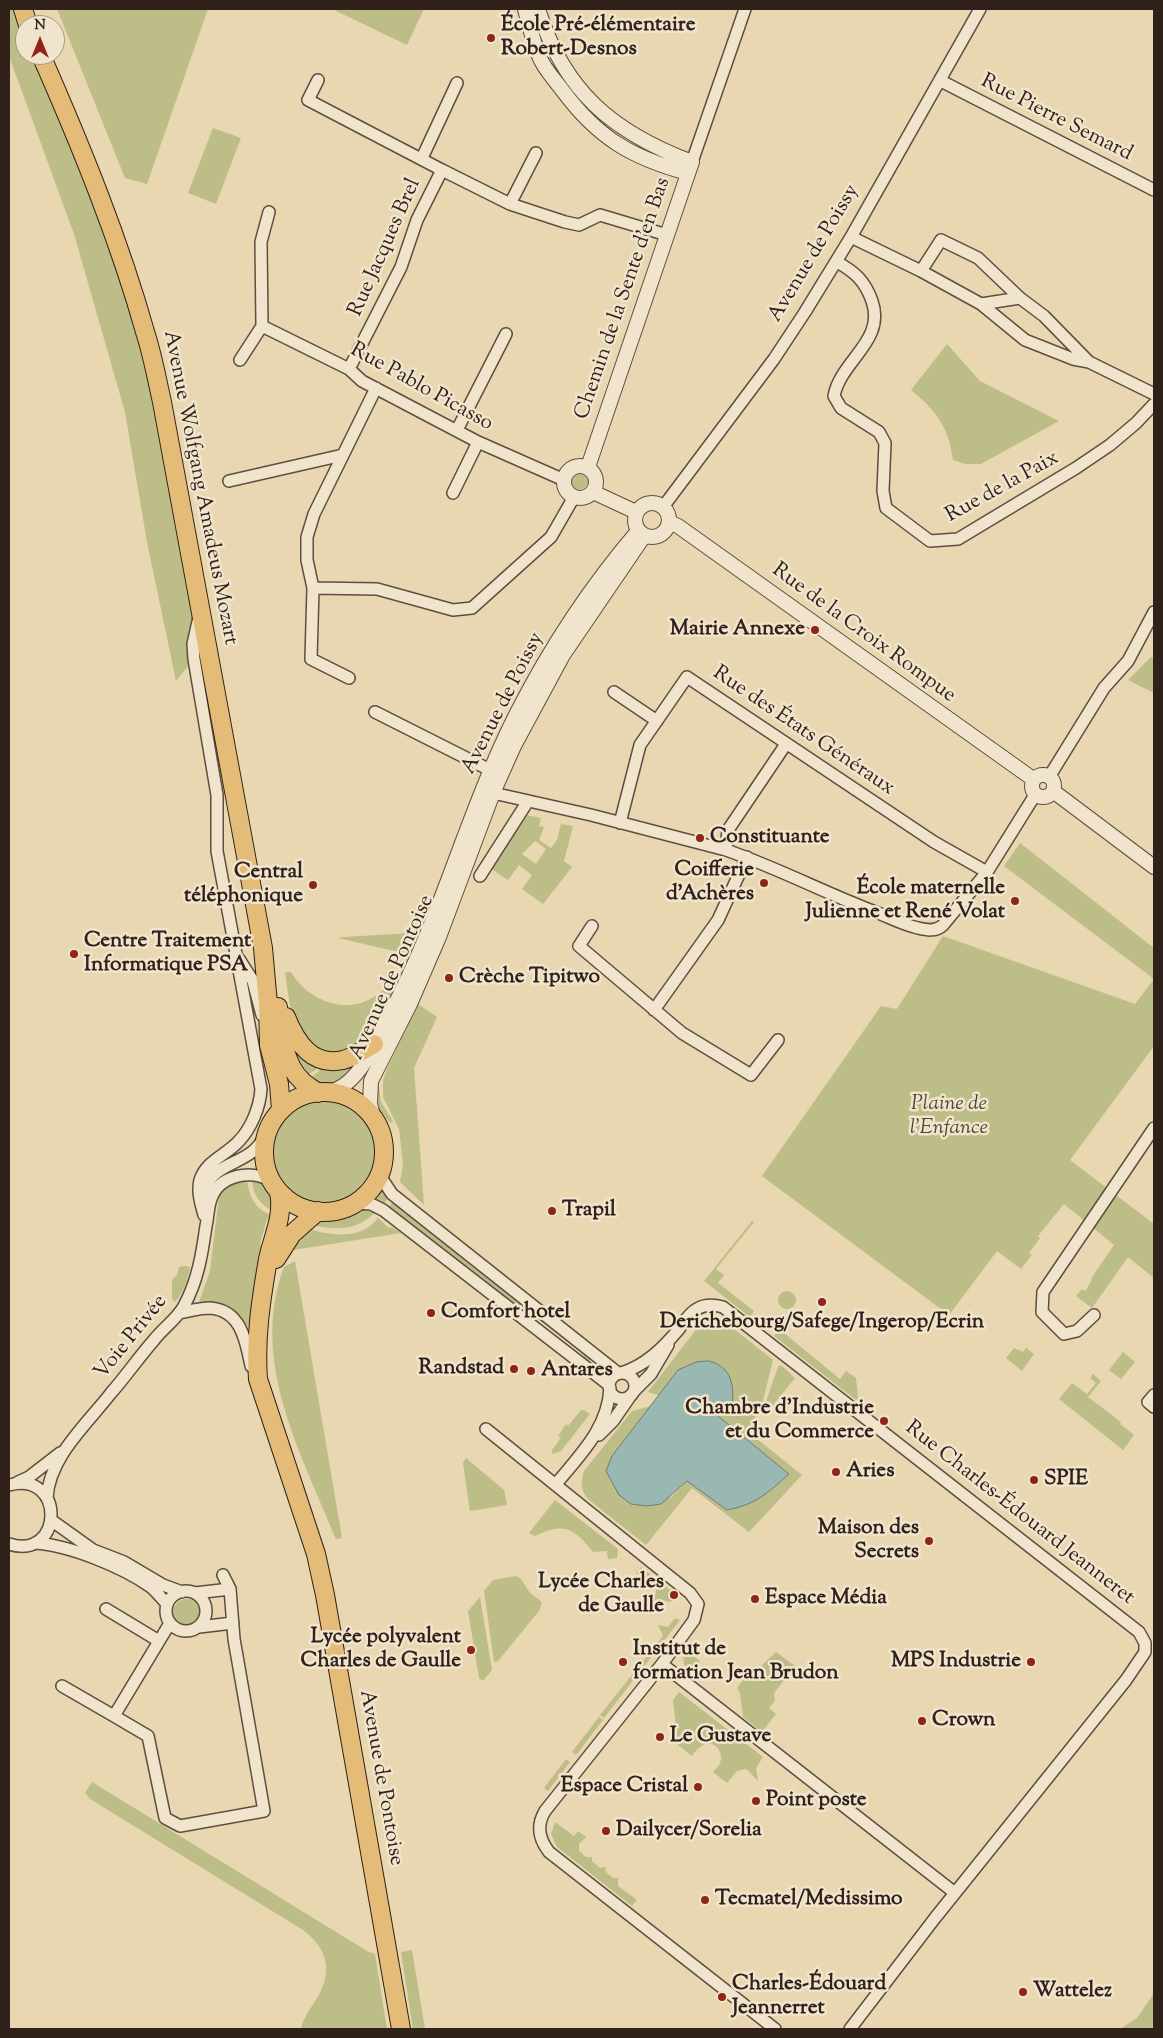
<!DOCTYPE html>
<meta charset="utf-8">
<style>
body{margin:0}
#map{position:relative;width:1163px;height:2038px;overflow:hidden;background:#e8d7b0;font-family:"Sorts Mill Goudy",serif}
canvas{display:block}
.frame{position:absolute;inset:0;border:10px solid #30211a;pointer-events:none}
.north{position:absolute;left:15px;top:15px;width:50px;height:50px;box-sizing:border-box;background:#f0e5cc;border:1px solid #a39785;border-radius:50%;rotate:0deg;font-size:14px;font-weight:700;line-height:20px;text-align:center;color:#30211a}
.north::after{content:'';display:block;margin:auto;width:18px;height:22px;background:#8f2418;clip-path:polygon(50% 0,100% 100%,50% 72%,0 100%)}
</style>
<div id="map">
<canvas width="1163" height="2038"></canvas>
<div class="frame"></div>
<div class="north">N</div>
</div>
<script>
const ctx = document.querySelector('canvas').getContext('2d');
ctx.lineJoin = 'round';
function paint(path, color) { ctx.fillStyle = color; ctx.fill(path, 'evenodd'); }
function strokePath(path, color, width, dash) { ctx.strokeStyle = color; ctx.lineWidth = width; ctx.lineCap = dash ? 'butt' : 'round'; ctx.setLineDash(dash || []); ctx.stroke(path); }
function drawText(font, color, halo, rows, align = 'center') {
  ctx.font = font + ' "Sorts Mill Goudy",serif'; ctx.lineWidth = 5; ctx.setLineDash([]); ctx.textBaseline = 'middle'; ctx.strokeStyle = halo; ctx.fillStyle = color; for (const [text, x, y, turn = 0] of rows) {
    ctx.save(); ctx.translate(x, y); ctx.rotate((+turn || 0) * Math.PI / 180); ctx.textAlign = isNaN(turn) ? turn : align; if (halo) ctx.strokeText(text, 0, 0); ctx.fillText(text, 0, 0); ctx.restore();
  }
}
const green = new Path2D(`
 M9 9H23L25 25V55H40L147 336 201 610 194 659 176 681 147 542 125 412 74 234 9 56Z
 M57 9H208L147 184 125 178Z
 M332 9H424L407 45Z
 M213 128 241 138 216 204 188 193Z
 M947 344 980 381 1059 421 981 464H965L953 460C949 428 936 410 911 390Z
 M570 481a9 9 0 1 1 18 0a9 9 0 1 1-18 0Z
 M1151 657 1154 658V693L1128 680Z
 M526 815 541 818 539 826 544 827 539 840 551 848 557 840 561 824 573 826 564 861 572 867 543 904 522 889 532 875 519 865 508 880 490 868ZM535 841 546 849 536 864 522 854Z
 M1020 843 1154 948V1046L1070 1160 1154 1224V1278L1128 1257 1092 1308 1076 1296 1082 1289 1085 1291 1091 1282 1092 1277 1114 1245 1064 1204 1038 1236 1040 1238 1029 1253 1032 1255 1021 1269 997 1251 949 1315 762 1176 881 1006 897 1009 943 936 1135 1004 1154 979 1004 866Z
 M412 933 403 953 338 938 344 937Z
 M285 972H291C304 995 334 1011 361 1003 373 999 381 992 390 984L395 989C382 1027 335 1084 300 1031 289 1014 288 991 285 972Z
 M418 1004 437 1017 414 1068 424 1205 400 1182 403 1164 399 1129 383 1097V1081L387 1069Z
 M290 1043 318 1064 316 1070 303 1077Z
 M356 1064 348 1079C330 1085 326 1088 308 1080L318 1072 322 1065Z
 M376 1084 379 1087 381 1102 393 1121 390 1123 376 1105Z
 M272 1152a52 52 0 1 1 104 0a52 52 0 1 1-104 0Z
 M247 1179C249 1198 255 1209 273 1216V1219H267L260 1244 266 1254 250 1325 247 1326C240 1313 226 1302 210 1302 206 1302 202 1303 199 1302L210 1271 219 1196C227 1185 234 1182 247 1179Z
 M252 1179C270 1185 272 1194 273 1211 259 1204 253 1195 252 1179Z
 M382 1189 388 1198 384 1204 374 1199Z
 M393 1201 523 1304 518 1310 389 1207Z
 M363 1208 378 1210C356 1232 338 1230 310 1225L319 1220 345 1215Z
 M378 1218 389 1228 391 1227 401 1233 293 1250 309 1229C333 1236 361 1240 378 1218Z
 M752 1221 754 1222 716 1269 724 1275 718 1283 754 1311 750 1317 704 1281Z
 M295 1261 342 1538 336 1539C301 1453 249 1361 284 1267Z
 M186 1266 190 1267C188 1279 183 1293 175 1302L172 1299V1280L177 1275 179 1267Z
 M778 1300a9 9 0 1 1 18 0a9 9 0 1 1-18 0Z
 M531 1310 591 1358 588 1362 583 1360 584 1356 579 1351 539 1320 534 1321 527 1315Z
 M710 1319H717L724 1321 773 1360 762 1405 747 1431 802 1475 749 1532 692 1488 646 1545 589 1500C581 1492 580 1482 584 1471L632 1411 651 1406 642 1417 670 1498 687 1481 727 1510 788 1474 718 1416 723 1411 678 1370 659 1395 648 1392 698 1327Z
 M779 1329 840 1379 846 1371 856 1378 858 1399 856 1400 774 1336Z
 M1014 1348 1023 1352 1026 1348 1034 1354 1022 1371 1006 1358Z
 M1123 1352 1135 1362 1121 1379 1109 1370Z
 M781 1365 795 1378 766 1414 764 1407 778 1367Z
 M1093 1374 1101 1381 1088 1397 1121 1422 1120 1424 1134 1435 1123 1450 1059 1399 1072 1383 1087 1394 1096 1383 1090 1378Z
 M581 1410H584L590 1414 561 1451 552 1454V1450L561 1438 558 1436 566 1424 568 1426Z
 M466 1458 504 1490 507 1505 470 1511 463 1463Z
 M555 1500 618 1549 617 1558 608 1559 607 1551 593 1552C574 1528 564 1522 535 1536L529 1533Z
 M641 1567 676 1595 671 1602 663 1601 654 1604 652 1599 656 1593V1589L636 1573Z
 M516 1576 521 1579 530 1593 542 1602 539 1611 498 1661 494 1662 484 1591 493 1580Z
 M480 1597 492 1670 483 1681 479 1678 468 1611Z
 M173 1613a14 14 0 1 1 28 0a14 14 0 1 1-28 0Z
 M675 1618 680 1620 604 1718 600 1715 663 1636 658 1625 668 1627Z
 M686 1650 700 1661 690 1675C684 1666 681 1660 686 1650Z
 M776 1652 795 1666 774 1693 775 1701 769 1708 776 1714 762 1732 743 1717 740 1693 737 1688 754 1666 759 1668Z
 M679 1692 763 1757 756 1768 758 1781 763 1785C756 1781 753 1774 746 1769L737 1771 727 1783 713 1772C715 1770 719 1766 720 1763 725 1750 711 1737 700 1747 697 1749 694 1753 692 1756L678 1745 673 1700Z
 M599 1717 603 1720 576 1755 572 1752Z
 M566 1759 570 1762 548 1791 544 1788Z
 M92 1782 367 1951 375 1954 387 2029H301C303 2018 311 2008 317 1998 333 1971 328 1949 303 1930L90 1799 85 1793Z
 M555 1822 574 1836 578 1831 586 1837 579 1844V1851L586 1857H592V1861L600 1868 605 1867 606 1872 613 1878H618V1886L637 1900 632 1906 557 1847 551 1834Z
 M412 1950 425 2029H413L401 1952Z
 M1154 1993V2026L1149 2029H1120L1137 2018Z`);
const water = new Path2D(`
 M709 1361C712 1362 717 1363 720 1366 736 1375 734 1401 730 1415L723 1411 718 1416 789 1474C768 1493 755 1505 727 1510L687 1481 661 1504 647 1506 631 1504 619 1495 606 1471 612 1456 678 1370 696 1362Z`);
const minor = new Path2D(`
 M318 80 308 100 442 170
 M941 81 1154 190
 M422 158 457 83
 M692 162 745 9
 M510 204 536 153
 M851 237 921 271 981 304 1025 340 1073 359 1089 362 1154 394
 M837 262C855 272 865 281 872 301 886 341 841 360 834 396L841 408 879 432 885 443 883 491 886 508 930 541 958 539 1076 468 1110 445 1136 423 1154 404
 M921 271 941 240 978 258 1020 298
 M981 304 1020 298 1044 316 1089 362
 M262 326 349 369 362 381 478 442 564 480
 M240 360 262 326 261 242 269 212
 M349 369 401 267 417 220 442 170 510 204 565 222 579 225 600 215 667 235
 M376 388 314 514 307 537V560L313 588 377 589 453 610 472 608 551 537 574 497
 M457 430 506 334
 M229 481 343 455
 M453 493 478 442
 M663 507 774 359 805 312 851 237 980 9
 M313 588 311 659 349 678
 M199 617 193 644 194 659 217 795V851L261 1089C260 1107 251 1129 238 1142 226 1155 206 1161 200 1180 197 1192 201 1204 204 1215
 M614 692 657 721
 M375 712 490 770
 M1049 777 1104 688 1128 661 1154 612
 M493 793 591 815 726 850C778 868 827 894 878 913 891 918 904 925 918 928 926 930 936 932 943 925L987 872 1035 795
 M620 823 640 745 687 677 934 842 987 872
 M726 850 728 830 786 744
 M480 876 528 801
 M592 926 579 946 682 1033 751 1075 778 1040
 M239 959 253 981 262 1015
 M654 1010 718 920 747 857
 M381 1168 382 1179 392 1194 618 1373
 M204 1196C206 1168 234 1166 252 1152 259 1147 263 1140 267 1133
 M355 1203 371 1204 383 1210 609 1385
 M179 1313C189 1311 200 1308 210 1308 241 1310 246 1341 251 1366
 M1094 1315 1077 1331 1064 1334 1042 1312 1043 1292 1154 1128
 M621 1373C645 1366 663 1348 679 1329 684 1322 689 1313 697 1309 705 1304 715 1305 723 1307L1139 1632 1145 1643V1652L1126 1680 935 1918 850 2029
 M609 1386a13 13 0 1 1 26 0a13 13 0 1 1-26 0Z
 M634 1391 651 1374 668 1345
 M1154 1395 1148 1402 1154 1407
 M486 1429 690 1593 698 1604 694 1620 662 1664 545 1811C536 1826 539 1839 549 1852L775 2029
 M599 1435 613 1421 631 1395
 M18 1482 29 1477 60 1453
 M556 1484C580 1455 608 1428 610 1388
 M9 1485C66 1470 64 1561 9 1544
 M47 1498C49 1457 87 1424 111 1393 126 1376 139 1357 154 1340 163 1328 177 1319 184 1306 198 1280 202 1254 206 1226 208 1217 208 1207 211 1199 219 1175 251 1169 271 1181
 M51 1520 93 1550 124 1562 163 1585 182 1592
 M35 1543C69 1545 123 1567 151 1587 157 1592 162 1599 167 1604
 M166 1611a20 20 0 1 1 40 0a20 20 0 1 1-40 0Z
 M195 1593 230 1589
 M106 1609 159 1641
 M199 1627 233 1623
 M662 1664 955 1893
 M62 1686 114 1716 170 1623
 M114 1716 148 1736 165 1818 180 1826 264 1811 234 1639 230 1589 223 1575`);
const tertiary = new Path2D(`
 M525 9C529 25 533 41 539 56 544 69 555 80 563 91 598 138 632 158 688 173
 M538 9C564 91 612 132 692 162L588 467
 M564 482a16 16 0 1 1 32 0a16 16 0 1 1-32 0Z
 M593 492 636 512
 M635 520a17 17 0 1 1 34 0a17 17 0 1 1-34 0Z
 M669 522 678 526 1033 779
 M1032 786a11 11 0 1 1 22 0a11 11 0 1 1-22 0Z
 M1053 791 1154 867
 M328 1093C340 1089 348 1084 356 1074 371 1056 380 1033 391 1012 442 916 468 809 517 713 550 648 591 586 638 531
 M374 1120 370 1104 371 1081 410 1004 439 937 493 793 514 746 563 655 644 536`);
const primary = new Path2D(`
 M23 9 28 25
 M41 55C81 146 119 239 146 335 153 357 157 380 162 402L263 948 268 1004 269 1045 279 1084 281 1110
 M278 1007C281 1031 283 1064 302 1081 307 1086 313 1089 318 1093
 M286 1017C296 1042 312 1067 343 1060 355 1057 364 1049 374 1044
 M264 1152a60 60 0 1 1 120 0a60 60 0 1 1-120 0Z
 M279 1192C284 1216 273 1236 268 1259 261 1300 255 1338 258 1379L316 1554 325 1595 401 2029
 M276 1259 292 1234 318 1211`);
const markers = [
 [491,38,5,"#8f2418"],
 [815,630,5,"#8f2418"],
 [700,838,5,"#8f2418"],
 [764,883,5,"#8f2418"],
 [313,885,5,"#8f2418"],
 [1015,901,5,"#8f2418"],
 [74,954,5,"#8f2418"],
 [449,978,5,"#8f2418"],
 [552,1211,5,"#8f2418"],
 [822,1302,5,"#8f2418"],
 [431,1313,5,"#8f2418"],
 [514,1369,5,"#8f2418"],
 [531,1371,5,"#8f2418"],
 [884,1421,5,"#8f2418"],
 [836,1472,5,"#8f2418"],
 [1034,1480,5,"#8f2418"],
 [929,1541,5,"#8f2418"],
 [674,1595,5,"#8f2418"],
 [755,1599,5,"#8f2418"],
 [471,1650,5,"#8f2418"],
 [623,1662,5,"#8f2418"],
 [1031,1662,5,"#8f2418"],
 [922,1721,5,"#8f2418"],
 [660,1737,5,"#8f2418"],
 [698,1787,5,"#8f2418"],
 [756,1801,5,"#8f2418"],
 [606,1831,5,"#8f2418"],
 [705,1900,5,"#8f2418"],
 [1023,1992,5,"#8f2418"],
 [722,1997,5,"#8f2418"]
];
const poiNames = [
 ["École Pré-élémentaire",501,26],
 ["Robert-Desnos",501,50],
 ["Mairie Annexe",805,630,"right"],
 ["Constituante",710,838],
 ["Coifferie",754,871,"right"],
 ["d'Achères",754,895,"right"],
 ["Central",303,873,"right"],
 ["téléphonique",303,897,"right"],
 ["École maternelle",1005,889,"right"],
 ["Julienne et René Volat",1005,913,"right"],
 ["Centre Traitement",84,942],
 ["Informatique PSA",84,966],
 ["Crèche Tipitwo",459,978],
 ["Trapil",562,1211],
 ["Comfort hotel",441,1313],
 ["Derichebourg/Safege/Ingerop/Ecrin",822,1323,"center"],
 ["Randstad",504,1369,"right"],
 ["Antares",541,1371],
 ["Chambre d'Industrie",874,1409,"right"],
 ["et du Commerce",874,1433,"right"],
 ["Aries",846,1472],
 ["SPIE",1044,1480],
 ["Maison des",919,1529,"right"],
 ["Secrets",919,1553,"right"],
 ["Lycée Charles",664,1583,"right"],
 ["de Gaulle",664,1607,"right"],
 ["Espace Média",765,1599],
 ["Lycée polyvalent",461,1638,"right"],
 ["Charles de Gaulle",461,1662,"right"],
 ["Institut de",633,1650],
 ["formation Jean Brudon",633,1674],
 ["MPS Industrie",1021,1662,"right"],
 ["Crown",932,1721],
 ["Le Gustave",670,1737],
 ["Espace Cristal",688,1787,"right"],
 ["Point poste",766,1801],
 ["Dailycer/Sorelia",616,1831],
 ["Tecmatel/Medissimo",715,1900],
 ["Charles-Édouard",732,1985],
 ["Jeannerret",732,2009],
 ["Wattelez",1033,1992]
];
const streetNames = [
 ["Rue Pierre Semard",1056,119,27],
 ["Rue Jacques Brel",386,248,-66],
 ["Avenue de Poissy",815,254,-59],
 ["Chemin de la Sente d'en Bas",624,299,-71],
 ["Rue Pablo Picasso",421,388,29],
 ["Avenue Wolfgang Amadeus Mozart",199,488,79],
 ["Rue de la Paix",1003,488,-29],
 ["Rue de la Croix Rompue",863,634,36],
 ["Avenue de Poissy",504,704,-63],
 ["Rue des États Généraux",803,732,34],
 ["Avenue de Pontoise",393,978,-66],
 ["Voie Privée",132,1338,-51],
 ["Rue Charles-Édouard Jeanneret",1019,1514,38],
 ["Avenue de Pontoise",380,1778,80]
];
const parkNames = [
 ["Plaine de",949,1105],
 ["l'Enfance",949,1129]
];
paint(green, '#bcbd87');
paint(water, '#99b8b2');
strokePath(water, '#6f7c75', 1);
strokePath(minor, '#5e4e40', 14);
strokePath(tertiary, '#5e4e40', 16);
strokePath(primary, '#30211a', 20);
strokePath(minor, '#f0e5cc', 11);
strokePath(tertiary, '#f0e5cc', 14);
strokePath(primary, '#e4bc78', 18);
for (const [x, y, r, color] of markers) { const dot = new Path2D(); dot.arc(x, y, r, 0, 2 * Math.PI); ctx.fillStyle = color; ctx.fill(dot); strokePath(dot, '#f0e5cc', 2); }
drawText('bold 21px', '#30211a', '#f0e5cc', poiNames, 'left');
drawText('21px', '#30211a', '#f0e5cc', streetNames);
drawText('italic 21px', '#534835', '#f0e5cc', parkNames);
</script>
